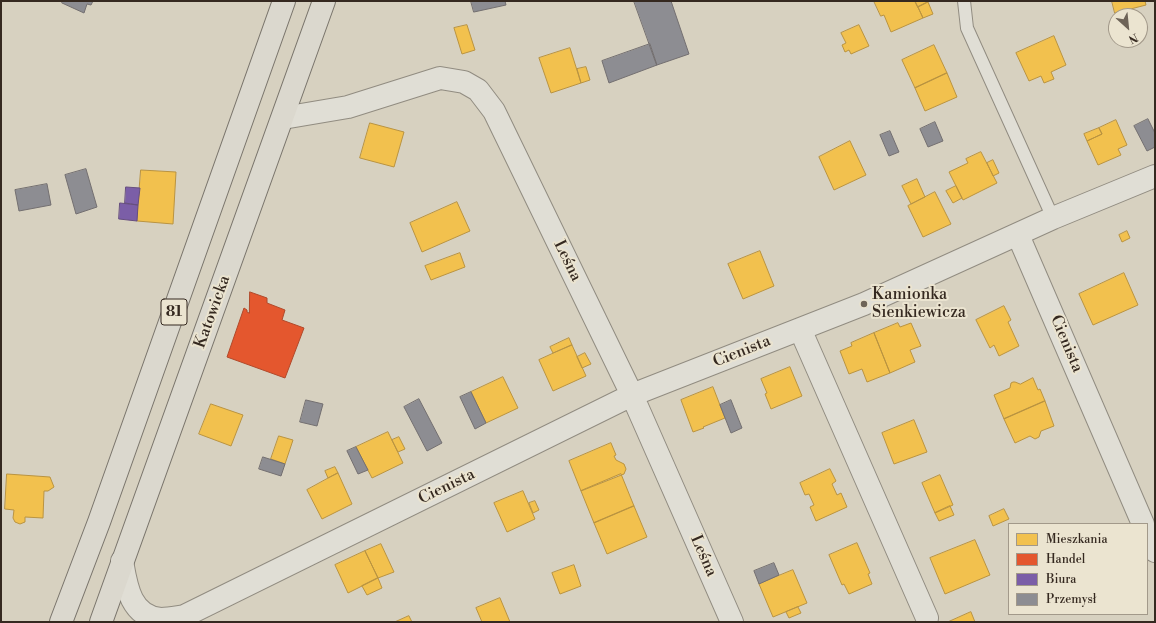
<!DOCTYPE html>
<meta charset="utf-8">
<style>
body{margin:0}
#map{position:relative;width:1156px;height:623px;overflow:hidden;background:#d7d1c0;font-family:"Libre Bodoni",serif}
canvas{display:block}
.frame{position:absolute;inset:0;border:2px solid #352920;pointer-events:none}
.legend{position:absolute;left:1008px;top:523px;width:140px;height:92px;box-sizing:border-box;background:#ebe4d0;border:1px solid #a2998a;margin:0;padding:5px 7px;list-style:none;font-size:12px;color:#352920}
.legend li{display:flex;align-items:center;gap:8px;height:20px}
.legend b{width:20px;border:1px solid #a2998a}
.north{position:absolute;left:1108px;top:8px;width:40px;height:40px;box-sizing:border-box;background:#ebe4d0;border:1px solid #a2998a;border-radius:50%;rotate:153deg;font-size:11px;font-weight:700;line-height:16px;text-align:center;color:#352920}
.north::after{content:'';display:block;margin:auto;width:14px;height:18px;background:#6e6458;clip-path:polygon(50% 0,100% 100%,50% 72%,0 100%)}
</style>
<div id="map">
<canvas width="1156" height="623"></canvas>
<div class="frame"></div>
<ul class="legend">
<li><b style="height:11px;background:#f2c14e"></b>Mieszkania</li>
<li><b style="height:11px;background:#e4572e"></b>Handel</li>
<li><b style="height:11px;background:#7b5ea7"></b>Biura</li>
<li><b style="height:11px;background:#8d8d92"></b>Przemysł</li>
</ul>
<div class="north">N</div>
</div>
<script>
const ctx = document.querySelector('canvas').getContext('2d');
ctx.lineJoin = 'round';
function paint(path, color) { ctx.fillStyle = color; ctx.fill(path, 'evenodd'); }
function strokePath(path, color, width, dash) { ctx.strokeStyle = color; ctx.lineWidth = width; ctx.lineCap = dash ? 'butt' : 'round'; ctx.setLineDash(dash || []); ctx.stroke(path); }
function drawText(font, color, halo, rows, align = 'center') {
  ctx.font = font + ' "Libre Bodoni",serif'; ctx.lineWidth = 4; ctx.setLineDash([]); ctx.textBaseline = 'middle'; ctx.strokeStyle = halo; ctx.fillStyle = color; for (const [text, x, y, turn = 0] of rows) {
    ctx.save(); ctx.translate(x, y); ctx.rotate((+turn || 0) * Math.PI / 180); ctx.textAlign = isNaN(turn) ? turn : align; if (halo) ctx.strokeText(text, 0, 0); ctx.fillText(text, 0, 0); ctx.restore();
  }
}
const homes = new Path2D(`
 M874 1H915L923 18 891 32 884 15 881 16Z
 M915 1H928V2L918 7Z
 M1112 1H1145L1146 5 1115 13Z
 M928 2 933 14 923 18 918 7Z
 M467 25 475 50 462 54 454 28Z
 M859 25 869 46 851 54 849 50 845 52 842 45 846 43 841 33Z
 M1054 36 1066 65 1051 72 1054 79 1044 83 1041 76 1029 81 1016 53Z
 M934 45 947 73 915 88 902 60Z
 M570 48 581 83 551 93 539 58Z
 M586 67 590 80 581 83 577 69Z
 M947 73 957 97 925 111 915 88Z
 M1116 120 1127 145 1118 149 1121 155 1098 165 1087 141 1102 134 1099 128Z
 M370 123 404 132 394 167 360 158Z
 M1099 128 1102 134 1087 141 1084 134Z
 M850 141 866 175 834 190 819 157Z
 M981 152 997 183 963 200 949 172 968 163 966 159Z
 M993 160 999 173 993 176 987 163Z
 M141 170 176 172 173 224 137 221Z
 M917 179 925 197 911 204 902 186Z
 M956 186 962 198 953 203 946 191Z
 M935 192 951 224 923 237 908 206Z
 M457 202 470 231 422 252 410 223Z
 M1127 231 1130 238 1122 242 1119 235Z
 M760 251 774 286 743 299 728 264Z
 M460 253 465 267 431 280 425 266Z
 M1124 273 1138 305 1093 325 1079 294Z
 M1004 306 1011 320 1008 322 1019 346 999 356 994 345 990 348 976 320Z
 M898 323 900 327 911 323 921 346 910 350 915 362 890 373 874 333Z
 M874 333 890 373 867 382 862 369 849 374 840 351 852 346 851 343Z
 M569 338 572 345 553 353 550 347Z
 M572 345 586 376 553 391 539 360Z
 M585 353 591 364 582 368 577 357Z
 M790 367 802 396 771 409 765 394 767 393 761 379Z
 M503 377 518 408 486 423 471 392Z
 M1033 378 1038 390 1040 389 1045 401 1004 419 994 395 1010 388 1011 383 1013 382H1015L1020 384Z
 M713 387 725 418 703 427 704 428 693 432 681 400Z
 M1045 401 1054 426 1041 431 1039 437 1035 439 1030 436 1015 443 1004 419Z
 M211 404 243 415 231 446 199 434Z
 M914 420 927 452 894 464 882 433Z
 M388 432 403 463 372 478 356 447Z
 M279 436 293 440 285 464 271 459Z
 M399 437 405 449 398 452 392 440Z
 M611 443 616 455 614 456 616 460 624 464 626 469 624 474 581 491 569 461Z
 M335 467 338 473 328 478 325 471Z
 M830 469 836 481 832 484 837 495 841 493 847 507 816 521 810 507 814 505 809 494 805 495 800 483Z
 M338 473 352 504 322 519 307 490Z
 M7 474 50 477 54 487 48 491H44L43 518 25 517V522L20 524 15 522 13 518 14 510 5 509Z
 M621 474 634 506 594 523 581 491Z
 M940 475 953 505 935 513 922 483Z
 M523 491 535 519 507 532 494 503Z
 M535 501 539 510 533 513 529 503Z
 M634 506 647 537 607 554 594 523Z
 M950 506 954 515 939 521 935 513Z
 M1004 509 1009 519 993 526 989 516Z
 M975 540 990 575 945 594 930 558Z
 M857 543 870 573 868 574 872 584 849 594 844 584 842 585 829 555Z
 M381 544 394 572 378 578 365 551Z
 M365 551 378 578 348 593 335 565Z
 M574 565 581 586 560 594 552 573Z
 M793 570 807 603 773 617 759 584Z
 M378 578 382 588 367 595 362 586Z
 M500 598 510 622H482L476 608Z
 M798 607 801 613 789 618 786 612Z
 M971 612 975 622H948Z
 M409 616 412 622H395Z`);
const shops = new Path2D(`
 M250 292 267 298V303L285 310 282 320 304 328 285 378 227 357 244 308 247 310V312L249 313Z`);
const offices = new Path2D(`
 M126 187 140 188 138 205 125 203Z
 M120 203 138 205 137 221 119 219Z`);
const industry = new Path2D(`
 M63 1H93L91 5 87 4 84 13 62 3Z
 M471 1H505L506 5 474 12Z
 M634 1H671L689 54 657 65Z
 M650 44 657 65 609 83 602 61Z
 M1148 119 1155 133V147L1147 151 1134 126Z
 M935 122 943 141 928 147 920 129Z
 M890 131 899 152 889 156 880 135Z
 M86 169 97 207 76 214 65 175Z
 M47 184 51 205 19 211 15 190Z
 M471 392 486 423 475 429 460 397Z
 M419 399 442 443 427 451 404 407Z
 M306 400 323 404 317 426 300 422Z
 M731 400 742 428 731 433 720 405Z
 M356 447 368 470 358 474 347 451Z
 M263 457 285 464 281 476 259 469Z
 M774 563 779 575 759 584 754 571Z`);
const service = new Path2D(`
 M964 1 967 28 1053 218`);
const minor = new Path2D(`
 M283 118 348 107 440 78 464 82 478 90 494 111 632 395 732 622
 M1018 235 1143 524
 M800 329 927 618
 M1147 532 1155 551
 M122 561C126 584 130 617 161 619 169 619 178 617 186 616
 M172 622 632 395 864 304 1053 218 1155 176`);
const primary = new Path2D(`
 M61 622 99 522 284 1
 M101 622 324 1`);
const markers = [
 [864,304,4,"#6e6458"]
];
const shields = [
 [174,312,26]
];
const shieldNames = [
 ["81",174,312]
];
const streetNames = [
 ["Leśna",567,261,64],
 ["Katowicka",213,312,-70],
 ["Cienista",1066,344,67],
 ["Cienista",742,352,-22],
 ["Cienista",447,487,-26],
 ["Leśna",703,556,66]
];
const poiNames = [
 ["Kamionka",872,295],
 ["Sienkiewicza",872,313]
];
paint(homes, '#f2c14e');
strokePath(homes, '#b99340', 1);
paint(shops, '#e4572e');
strokePath(shops, '#b0492a', 1);
paint(offices, '#7b5ea7');
strokePath(offices, '#664e7e', 1);
paint(industry, '#8d8d92');
strokePath(industry, '#736f70', 1);
strokePath(service, '#918c81', 14);
strokePath(minor, '#918c81', 24);
strokePath(primary, '#7a756c', 24);
strokePath(service, '#e0ded5', 12);
strokePath(minor, '#e0ded5', 22);
strokePath(primary, '#dbd8ce', 22);
for (const [x, y, r, color] of markers) { const dot = new Path2D(); dot.arc(x, y, r, 0, 2 * Math.PI); ctx.fillStyle = color; ctx.fill(dot); strokePath(dot, '#ebe4d0', 1.5); }
for (const [x, y, w] of shields) { const box = new Path2D(); box.roundRect(x - w / 2, y - 13, w, 26, 3); ctx.fillStyle = '#ebe4d0'; ctx.fill(box); strokePath(box, '#352920', 1); }
drawText('bold 15px', '#352920', null, shieldNames);
drawText('16px', '#352920', '#ebe4d0', streetNames);
drawText('16px', '#352920', '#ebe4d0', poiNames, 'left');
</script>
